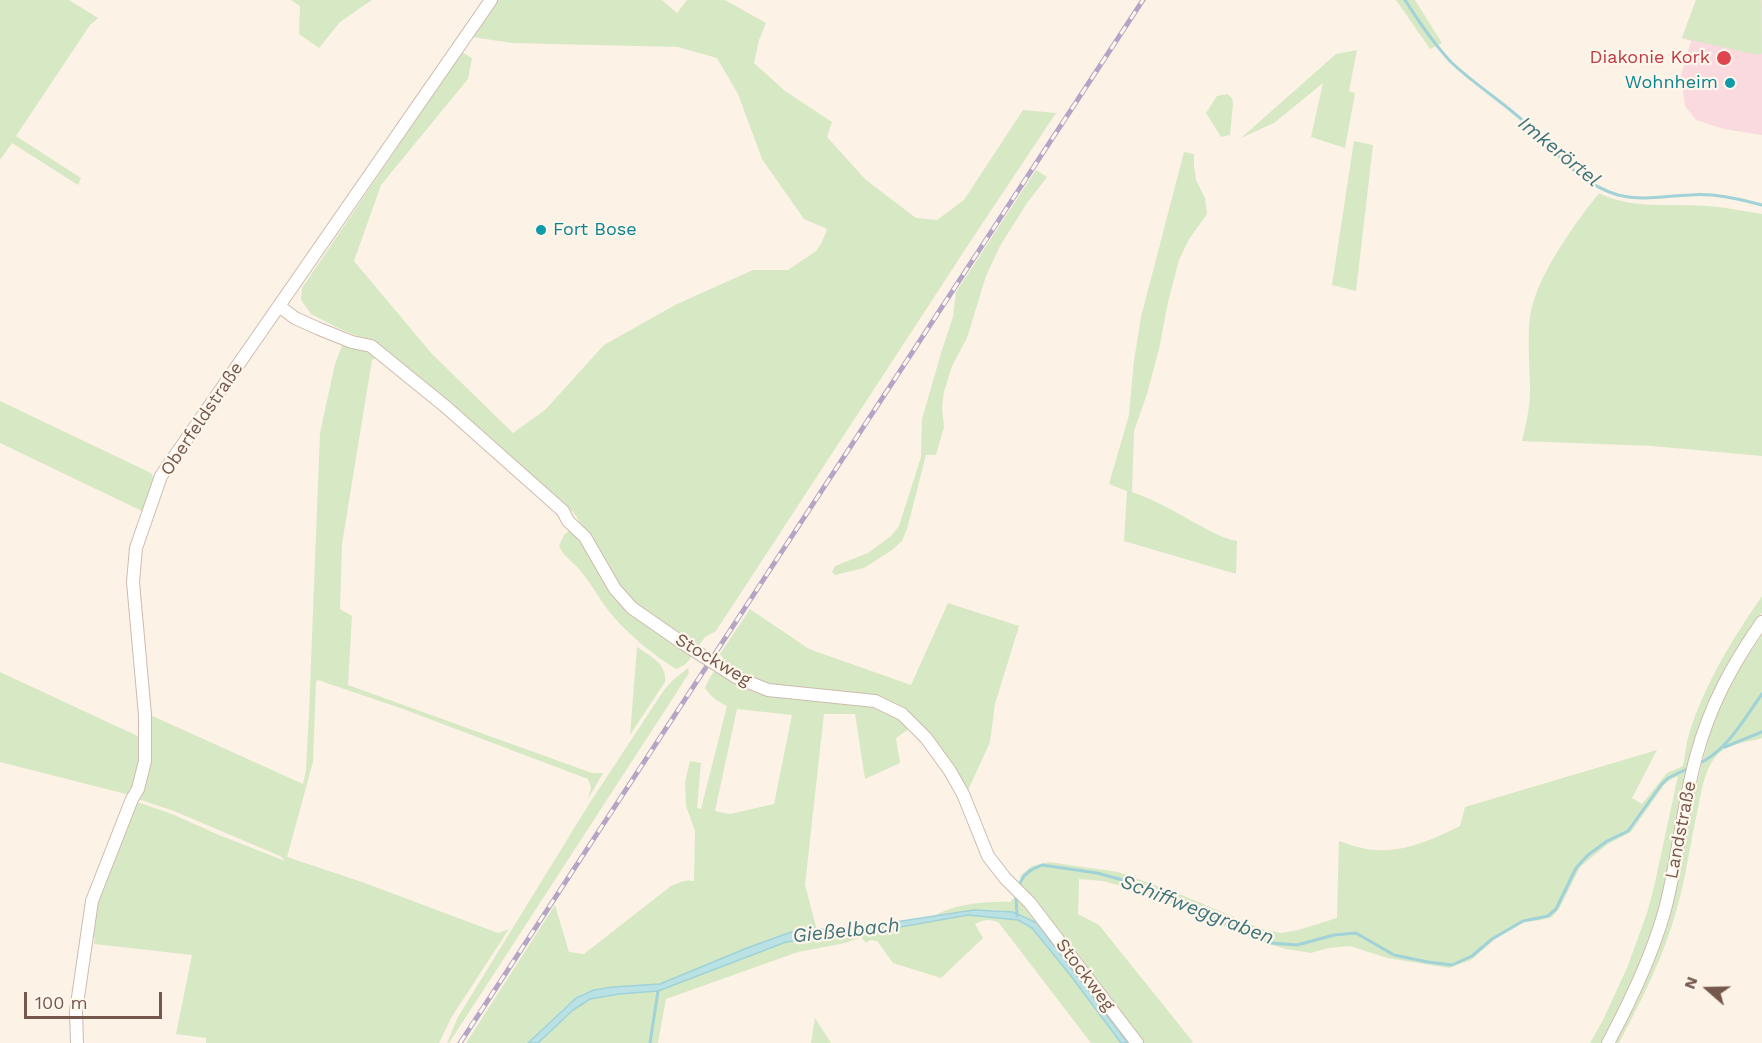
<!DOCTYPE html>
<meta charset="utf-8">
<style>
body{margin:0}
#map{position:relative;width:1762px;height:1043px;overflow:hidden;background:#fcf2e5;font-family:"Work Sans",sans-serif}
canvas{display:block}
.north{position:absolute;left:1678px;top:959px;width:60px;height:60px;-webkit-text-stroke:4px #fff6ec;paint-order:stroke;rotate:290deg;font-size:16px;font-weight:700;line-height:24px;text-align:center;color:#75574b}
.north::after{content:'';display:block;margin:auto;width:21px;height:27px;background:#75574b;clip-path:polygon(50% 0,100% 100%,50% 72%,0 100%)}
.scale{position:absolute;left:24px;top:992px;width:138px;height:27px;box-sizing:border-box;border:3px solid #75574b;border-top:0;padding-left:8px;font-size:18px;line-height:21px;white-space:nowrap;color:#75574b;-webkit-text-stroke:4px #fff6ec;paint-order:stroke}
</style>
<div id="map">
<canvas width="1762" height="1043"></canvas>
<div class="north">N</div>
<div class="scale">100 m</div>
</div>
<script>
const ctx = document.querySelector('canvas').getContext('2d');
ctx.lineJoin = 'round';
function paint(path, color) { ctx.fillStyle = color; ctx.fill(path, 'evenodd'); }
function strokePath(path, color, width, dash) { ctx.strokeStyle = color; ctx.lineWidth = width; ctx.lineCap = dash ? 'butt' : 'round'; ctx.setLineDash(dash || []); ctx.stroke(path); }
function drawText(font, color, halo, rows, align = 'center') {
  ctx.font = font + ' "Work Sans",sans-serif'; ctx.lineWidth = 4.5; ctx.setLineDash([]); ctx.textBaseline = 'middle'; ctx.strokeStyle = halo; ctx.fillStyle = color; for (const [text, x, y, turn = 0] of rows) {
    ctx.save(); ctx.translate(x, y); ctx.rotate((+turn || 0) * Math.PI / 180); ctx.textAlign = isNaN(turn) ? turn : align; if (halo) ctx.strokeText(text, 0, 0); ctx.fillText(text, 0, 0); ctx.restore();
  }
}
const medical = new Path2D(`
 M1696 0H1762V135L1724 129 1696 120 1685 106 1681 76 1691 41 1682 38Z`);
const green = new Path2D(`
 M0 0H69L98 18 90 25 16 136 81 178 78 185 12 143 0 160Z
 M291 0H372L340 22 319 48 299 34 300 6Z
 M496 0H662L677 13 687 0H725L766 23 759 40 754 63 785 91 832 122 827 137 866 180 916 218 937 220 964 200 1023 110 1056 113 976 233 716 631 705 637 698 647 644 612 621 587 574 513 441 395 372 342 336 327 311 314 301 300 302 288 462 52 472 58 468 79 381 185 354 261 432 354 513 433 545 410 604 345 675 305 753 270H788L816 251 822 242 827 229 804 219 762 159 738 94 717 58 678 47 512 43 472 37Z
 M1396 0H1415L1442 43 1430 49Z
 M1696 0H1761L1762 53 1758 55 1682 38Z
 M1357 50 1349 91 1355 93 1345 148 1311 137 1323 83 1274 123 1241 138 1336 54Z
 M1227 94 1232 98 1233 104 1230 135 1221 137 1206 113 1217 96Z
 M1354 141 1373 145 1356 291 1332 285Z
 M1184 152 1194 154V166L1196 180 1205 198 1207 214 1189 239 1179 260 1168 302 1159 349 1147 394 1134 431 1132 492C1155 500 1176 512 1197 524 1209 530 1223 539 1237 541L1236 574 1124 541 1127 491 1109 484 1129 415 1134 361 1141 317Z
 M1036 170 1047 177 1027 203 1000 246 986 276 967 338 952 366 944 392 942 407 944 427 936 455H926L907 529 902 541 892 550 864 568 835 575 832 572 835 566 868 553 891 536 899 526 921 457 922 419 942 350 953 317 956 292Z
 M1599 193C1632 210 1671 203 1706 206 1725 207 1743 211 1762 214V456L1652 446 1522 441C1526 424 1530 408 1530 391 1530 366 1527 341 1530 317 1536 276 1574 225 1599 193Z
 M344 341 367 349 379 357 372 360 342 544 340 609 352 616 348 685 592 773H603L588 799 591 787 588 779 403 709 318 680 316 682 313 762 287 857 362 882 498 933 509 929 451 1018 439 1043H206V1038L176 1034 192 955 94 944 95 937 89 938 95 905 137 802 172 814 219 835 285 861 280 856 174 811 138 799 148 714 303 784 306 770 309 713 320 433 335 364Z
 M0 401 151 473C160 485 150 500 146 513L0 443Z
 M570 530 576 532 604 579 693 652C690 661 685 666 676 669 652 654 630 636 612 615 600 601 592 584 580 570 572 561 564 557 559 546L564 535Z
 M1762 596V612L1720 679 1651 937 1620 1009 1602 1043H1590L1603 1020 1627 968 1647 913 1654 887 1678 776 1670 780 1664 785 1631 832 1608 844 1580 867 1559 909 1552 917 1541 920 1524 922 1494 940 1471 960 1449 968 1387 958 1350 946 1328 948 1311 953 1286 949 1262 942 1143 892 1103 881 1079 879 1078 914 1099 925 1193 1042 1191 1043H1128L1044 931C1017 900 967 910 932 917 953 904 986 901 1010 902L1016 896 1021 875 1032 866 1049 862 1118 872 1177 893 1262 929 1281 933 1298 930 1337 918 1339 841C1348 844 1357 847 1366 849 1400 855 1431 840 1460 826L1465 807 1657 750 1632 798 1642 804 1667 773 1683 766C1685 756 1686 744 1689 734 1704 685 1733 638 1762 596Z
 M948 603 1019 626 995 704 990 742 966 795 916 724 896 738 900 763 865 779 855 714H824L805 885 817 930 794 931 784 934 660 984 612 987 584 993 566 1006 528 1043H466L555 905 569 952 584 954 671 886C679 883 685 879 694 881L695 831 686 806 685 782 690 761 701 763 697 808 701 809 727 706C717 701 711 697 705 688L709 679 723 658 720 654 750 609 809 649 911 685ZM737 709 792 715 774 804 730 814 715 811Z
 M1762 635V738C1748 742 1730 743 1719 753 1704 767 1701 795 1697 813 1689 850 1684 889 1672 925 1659 966 1639 1005 1619 1043H1614C1636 1006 1658 955 1670 913 1686 858 1691 799 1707 744 1718 704 1738 669 1762 635Z
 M637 647C651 657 667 663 665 682L630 735Z
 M688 668 689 673 673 698 449 1043H447L458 1017 589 804 664 690 672 681Z
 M0 672 144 739 142 760 132 793 126 794 0 762Z
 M968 915 1018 920 1032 928 1071 976 1121 1043H1091L999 923C990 918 984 920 975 924L983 938 941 978 893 963 877 941 870 940 866 943 861 937 845 943 798 952 666 999 658 1043H538L573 1010 590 999 619 994 658 991 786 942 872 932Z
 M815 1018 831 1043H811Z`);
const water = new Path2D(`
 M974 910 1013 912 1037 923 1128 1043H1121L1071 976 1032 928 1018 920 968 915 872 932 786 942 658 991 619 994 590 999 573 1010 538 1043H528L576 998 594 990 613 987 660 984 747 948 794 931 869 926Z`);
const stream = new Path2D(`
 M1405 0C1419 22 1433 43 1451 62 1477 87 1510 106 1535 132 1559 156 1583 185 1618 195 1642 201 1666 196 1690 195 1715 193 1738 199 1762 205
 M1725 747 1762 732
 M1698 764C1727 751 1744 719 1762 694
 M1020 883 1024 876 1031 870 1042 865 1097 873 1134 883 1271 943 1297 945 1334 935 1356 933 1394 955 1428 962 1452 965 1472 956 1492 939 1523 921 1548 916 1556 909 1576 868 1588 855 1607 841 1628 831 1661 785 1668 778 1689 768
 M1016 897 1017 916
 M650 1043 658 991`);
const minor = new Path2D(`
 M279 306 295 318 317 328 352 342 371 346 446 407 563 511 568 521 585 537 615 589 632 608 681 642
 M736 677 768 690 875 701 902 714 926 738 950 771 963 794 988 856 1005 878 1030 903 1137 1043
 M77 1043 76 1011 92 901 132 799 138 789 145 761V715L133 582 136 548 161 476 491 0
 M1608 1043C1630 1002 1651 958 1664 913 1678 862 1682 808 1696 757 1710 705 1732 665 1762 622`);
const rail = new Path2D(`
 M460 1043 1143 0`);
const minorBridge = new Path2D(`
 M681 642 736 677`);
const markers = [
 [1724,58,8,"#e0444e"],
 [1730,83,6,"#0f9aa8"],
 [541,230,6,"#0f9aa8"]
];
const healthNames = [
 ["Diakonie Kork",1710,58]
];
const cultureNames = [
 ["Wohnheim",1718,83],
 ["Fort Bose",553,230,"left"]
];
const streetNames = [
 ["Oberfeldstraße",202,419,-56],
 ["Stockweg",713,660,31],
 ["Landstraße",1681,830,-79],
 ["Stockweg",1085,975,53]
];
const waterNames = [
 ["Imkerörtel",1559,152,39],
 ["Schiffweggraben",1197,910,21],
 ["Gießelbach",846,931,-6]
];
paint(medical, '#fad9df');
paint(green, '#d6e9c4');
paint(water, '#bae2e5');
strokePath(water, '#a0d2d7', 1.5);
strokePath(stream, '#a0d2d7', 3);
strokePath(minor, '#cfbbaf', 14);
strokePath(minor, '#fff', 12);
strokePath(rail, '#b4a4c6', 5);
strokePath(rail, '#fff6ec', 3, [9]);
strokePath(minorBridge, '#cfbbaf', 14, []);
strokePath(minorBridge, '#fff', 12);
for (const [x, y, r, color] of markers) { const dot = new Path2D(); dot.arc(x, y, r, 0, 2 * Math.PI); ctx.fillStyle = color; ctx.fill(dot); strokePath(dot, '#fff6ec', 2); }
drawText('18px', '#be3a42', '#fff6ec', healthNames, 'right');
drawText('18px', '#0d838f', '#fff6ec', cultureNames, 'right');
drawText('18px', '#75574b', '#fff6ec', streetNames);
drawText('italic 20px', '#3f747a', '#fff6ec', waterNames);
</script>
